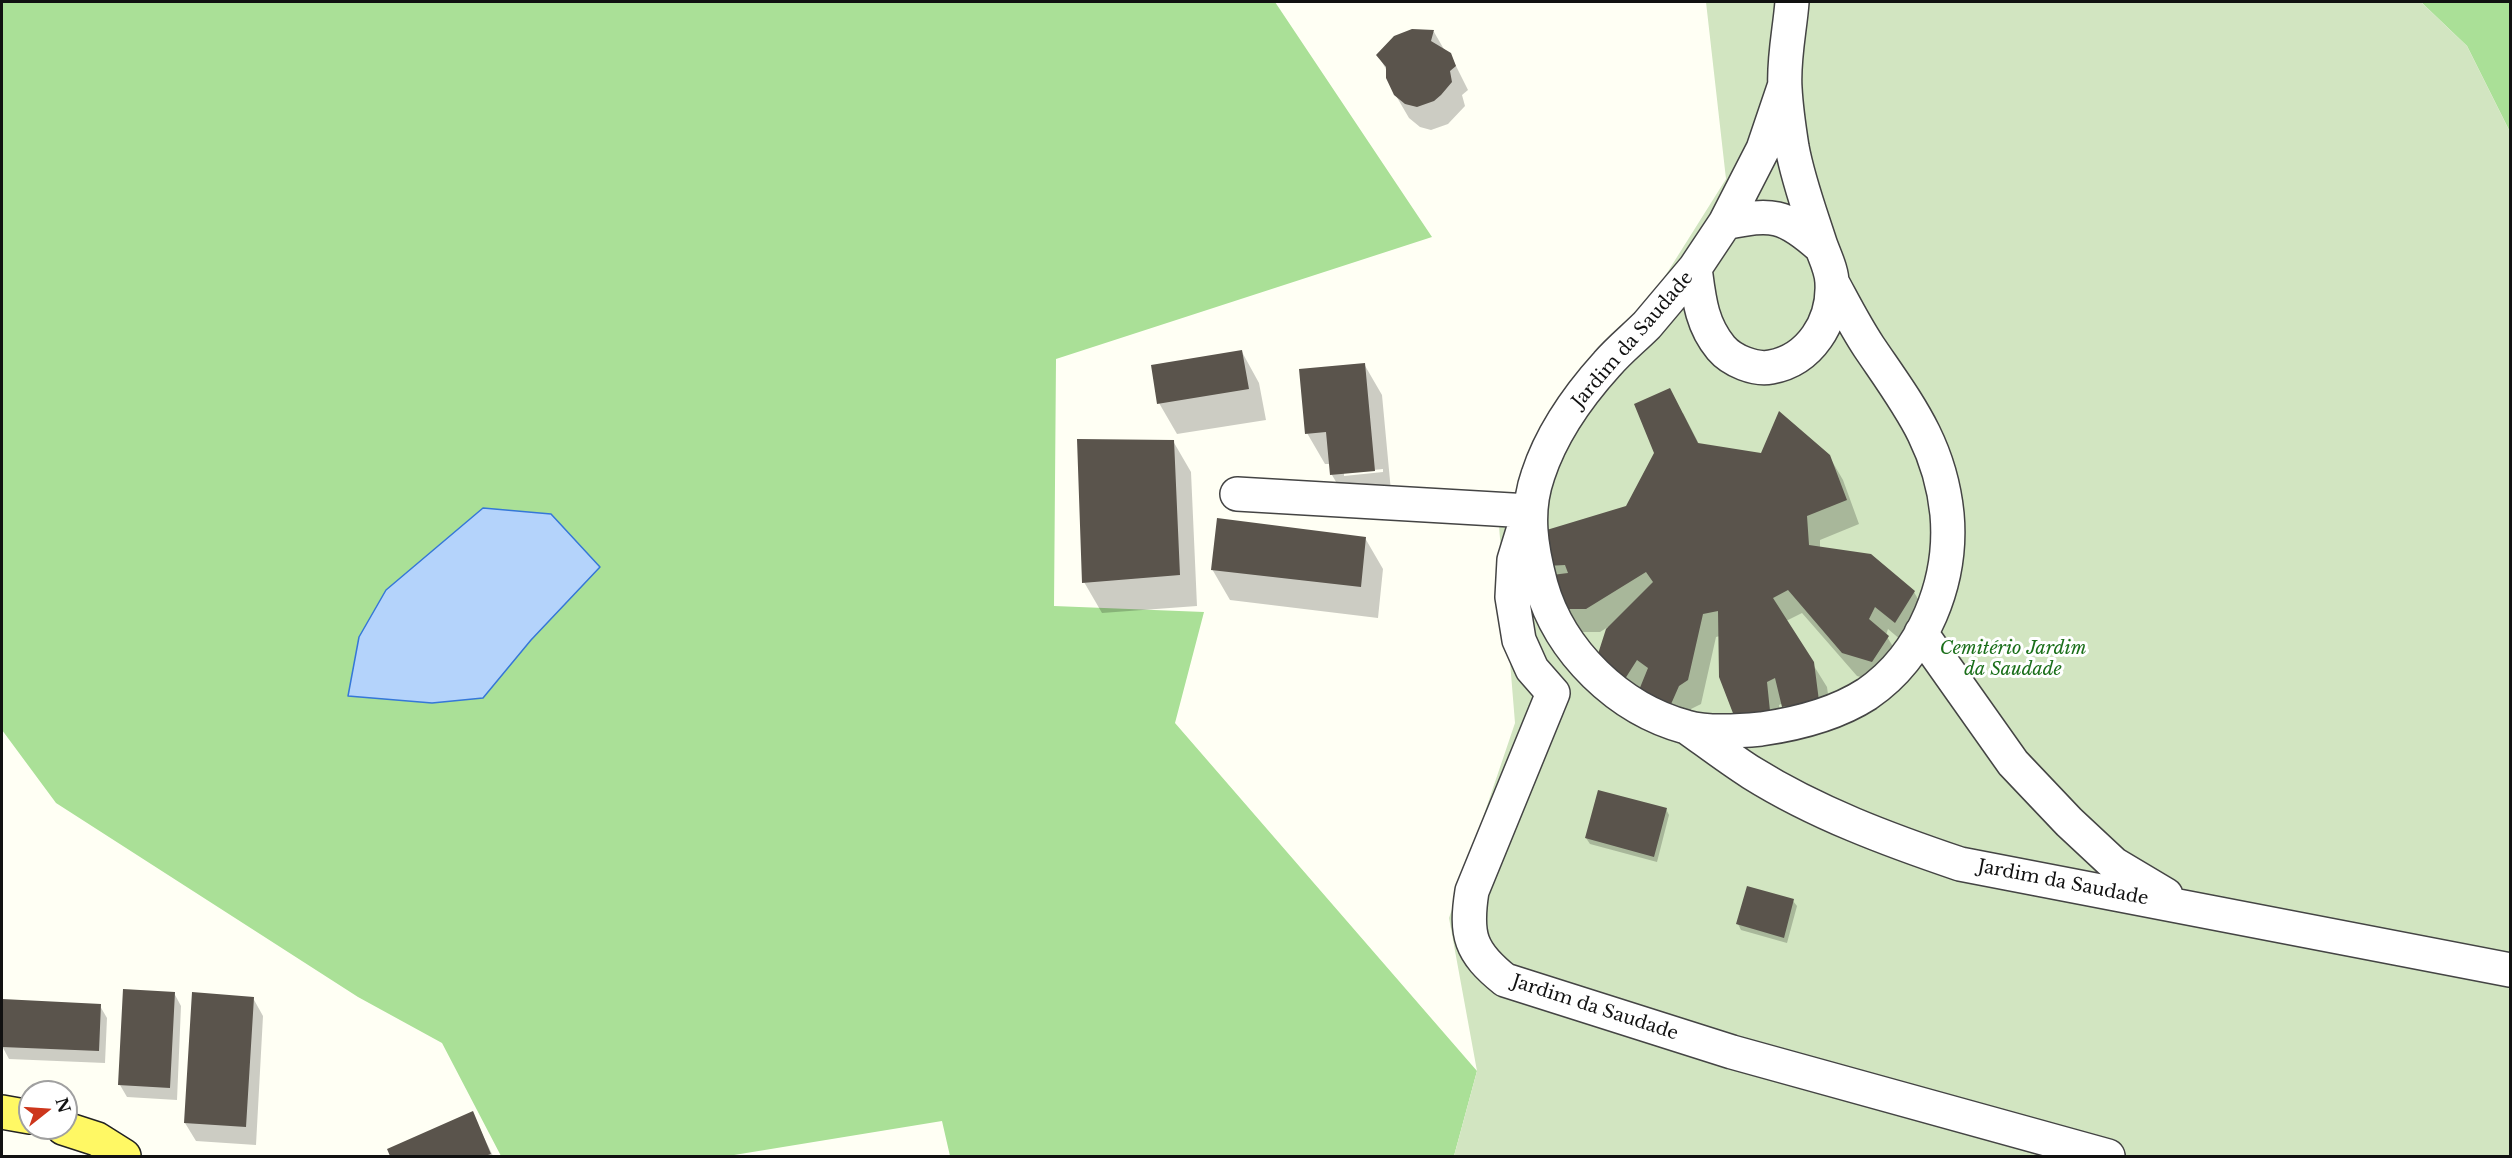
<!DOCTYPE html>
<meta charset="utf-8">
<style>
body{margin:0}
#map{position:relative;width:2512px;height:1158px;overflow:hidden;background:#fffff4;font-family:"Libre Baskerville",serif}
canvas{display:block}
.frame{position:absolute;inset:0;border:3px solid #111;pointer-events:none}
.north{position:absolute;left:18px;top:1080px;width:60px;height:60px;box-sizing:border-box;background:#fff;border:2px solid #a0a0a0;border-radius:50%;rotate:73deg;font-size:16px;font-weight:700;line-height:24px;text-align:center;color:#111}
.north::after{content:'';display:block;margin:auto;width:21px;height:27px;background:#cd361c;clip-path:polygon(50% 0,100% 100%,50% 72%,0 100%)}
</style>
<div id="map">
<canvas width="2512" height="1158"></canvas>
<div class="frame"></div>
<div class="north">N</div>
</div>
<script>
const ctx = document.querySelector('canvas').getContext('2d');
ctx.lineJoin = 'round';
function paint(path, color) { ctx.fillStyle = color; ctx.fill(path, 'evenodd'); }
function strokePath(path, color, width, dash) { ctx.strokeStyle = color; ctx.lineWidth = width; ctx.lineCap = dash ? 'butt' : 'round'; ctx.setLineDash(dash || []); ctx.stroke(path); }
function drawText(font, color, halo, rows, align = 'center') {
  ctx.font = font + ' "Libre Baskerville",serif'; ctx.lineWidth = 6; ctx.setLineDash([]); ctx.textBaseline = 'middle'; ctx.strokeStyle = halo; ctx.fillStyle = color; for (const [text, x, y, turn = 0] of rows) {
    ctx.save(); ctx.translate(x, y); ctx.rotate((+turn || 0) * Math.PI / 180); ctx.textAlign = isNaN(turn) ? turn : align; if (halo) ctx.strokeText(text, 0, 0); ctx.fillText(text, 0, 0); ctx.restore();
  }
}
const forest = new Path2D(`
 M2 2H1275L1432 237 1056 359 1054 606 1204 612 1175 723 1477 1071 1454 1156H950L942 1121 728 1156H501L442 1043 358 997 56 803 2 730Z
 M2421 2H2510V132L2467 46Z`);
const cemetery = new Path2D(`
 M1706 2H2421L2467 46 2510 132V1156H1454L1477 1071 1449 918 1515 723 1498 514 1564 437 1726 179Z`);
const water = new Path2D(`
 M483 508 551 514 600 567 531 640 483 698 432 703 348 696 359 637 386 590Z`);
const shadow = new Path2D(`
 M1412 30 1434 32 1445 51 1450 54 1468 90 1462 95 1465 106 1448 124 1431 130 1420 127 1409 118 1395 94 1387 71 1378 55Z
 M1242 352 1259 383 1266 420 1177 434 1159 403Z
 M1364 364 1382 395 1392 502 1350 506 1332 475 1331 464H1325L1307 433ZM1383 469V472L1344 476V473Z
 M1683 413 1699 444 1762 455 1829 456 1843 480 1859 524 1820 540V548L1914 592 1927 615 1908 646 1888 629 1886 635 1901 660 1886 684 1857 676 1802 613 1786 621 1827 687 1832 724 1797 730 1783 703 1779 705 1782 734 1720 636 1716 637 1701 704 1691 709 1682 733 1613 681 1608 627 1600 632H1575L1547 566 1627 507Z
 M1173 441 1191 472 1197 606 1102 613 1084 582Z
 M1365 538 1383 569 1378 618 1230 600 1212 569Z
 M1666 809 1669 815 1657 862 1590 844 1586 838Z
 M1793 901 1797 906 1787 943 1741 930 1738 924Z
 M174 993 181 1006 177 1100 127 1097 120 1085Z
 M253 998 263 1016 256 1145 196 1141 185 1123Z
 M3 1001 100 1006 107 1018 105 1063 9 1059 2 1046Z
 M472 1113 493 1156H392L389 1150Z`);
const building = new Path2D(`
 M1412 29 1434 30 1431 41 1451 53 1456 66 1450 71 1452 82 1441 95 1434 101 1417 107 1405 104 1394 95 1386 78V67L1376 55 1394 36Z
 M1242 350 1249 389 1157 404 1151 365Z
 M1365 363 1375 471 1330 475 1326 432 1305 434 1299 369Z
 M1670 388 1698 443 1761 453 1779 411 1830 455 1847 500 1807 516 1809 545 1871 554 1915 591 1895 623 1875 607 1869 619 1889 636 1872 662 1842 653 1788 590 1773 598 1814 662 1819 701 1782 707 1775 678 1767 682 1770 711 1736 721 1719 677 1718 611 1703 614 1688 680 1679 686 1668 711 1637 695 1648 668 1637 660 1623 682 1597 657 1606 629 1653 582 1646 572 1586 609H1560L1552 575 1568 573 1565 565 1546 566 1540 532 1626 506 1654 453 1634 404Z
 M1077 439 1174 440 1180 575 1082 583Z
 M1217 518 1366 537 1361 587 1211 570Z
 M1598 790 1667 808 1654 857 1585 838Z
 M1747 886 1794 899 1784 938 1736 924Z
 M123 989 175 992 170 1088 118 1085Z
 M192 992 254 997 246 1127 184 1123Z
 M2 999 101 1004 99 1051 2 1047Z
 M473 1111 491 1154 485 1156H390L387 1149Z`);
const minor = new Path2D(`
 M1784 87 1763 149 1725 223 1695 268C1699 298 1701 324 1721 348 1732 361 1755 370 1771 367 1810 360 1834 322 1832 283 1832 270 1824 255 1820 243 1810 212 1798 180 1792 147 1789 128 1786 107 1785 88 1783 60 1790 29 1792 2
 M1725 223C1772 213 1784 214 1821 247
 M1695 268C1679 287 1663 306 1647 325 1634 338 1619 350 1607 364 1579 395 1551 435 1538 475 1525 512 1531 547 1541 585 1560 652 1619 709 1686 727 1706 733 1740 731 1761 729 1796 724 1836 714 1867 694 1924 655 1953 581 1947 514 1940 444 1907 403 1869 347 1855 326 1844 304 1832 282
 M1237 494 1529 511 1514 560 1512 597 1519 640 1532 669 1553 693
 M1921 633 2013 763 2069 822 2114 864 2166 895
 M1553 693 1472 891C1465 935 1470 952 1505 980L1732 1052 2108 1156
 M1688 728C1709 743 1730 759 1752 773 1816 813 1889 840 1960 864L2510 970`);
const major = new Path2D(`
 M2 1112 30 1117
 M63 1128 97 1139 124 1156`);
const streetNames = [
 ["Jardim da Saudade",1633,340,-49],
 ["Jardim da Saudade",2063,883,11],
 ["Jardim da Saudade",1595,1008,18]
];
const parkNames = [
 ["Cemitério Jardim",2013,649],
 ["da Saudade",2013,670]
];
paint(forest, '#aae097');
paint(cemetery, '#d2e5c1');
paint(water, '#b4d3fb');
strokePath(water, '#3577d8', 1.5);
paint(shadow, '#0003');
paint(building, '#5a544c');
strokePath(minor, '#444', 36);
strokePath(major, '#222', 36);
strokePath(minor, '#fff', 33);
strokePath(major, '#fff864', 33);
drawText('18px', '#111', '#fff', streetNames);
drawText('italic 18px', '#1b6f1a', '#fff', parkNames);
</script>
